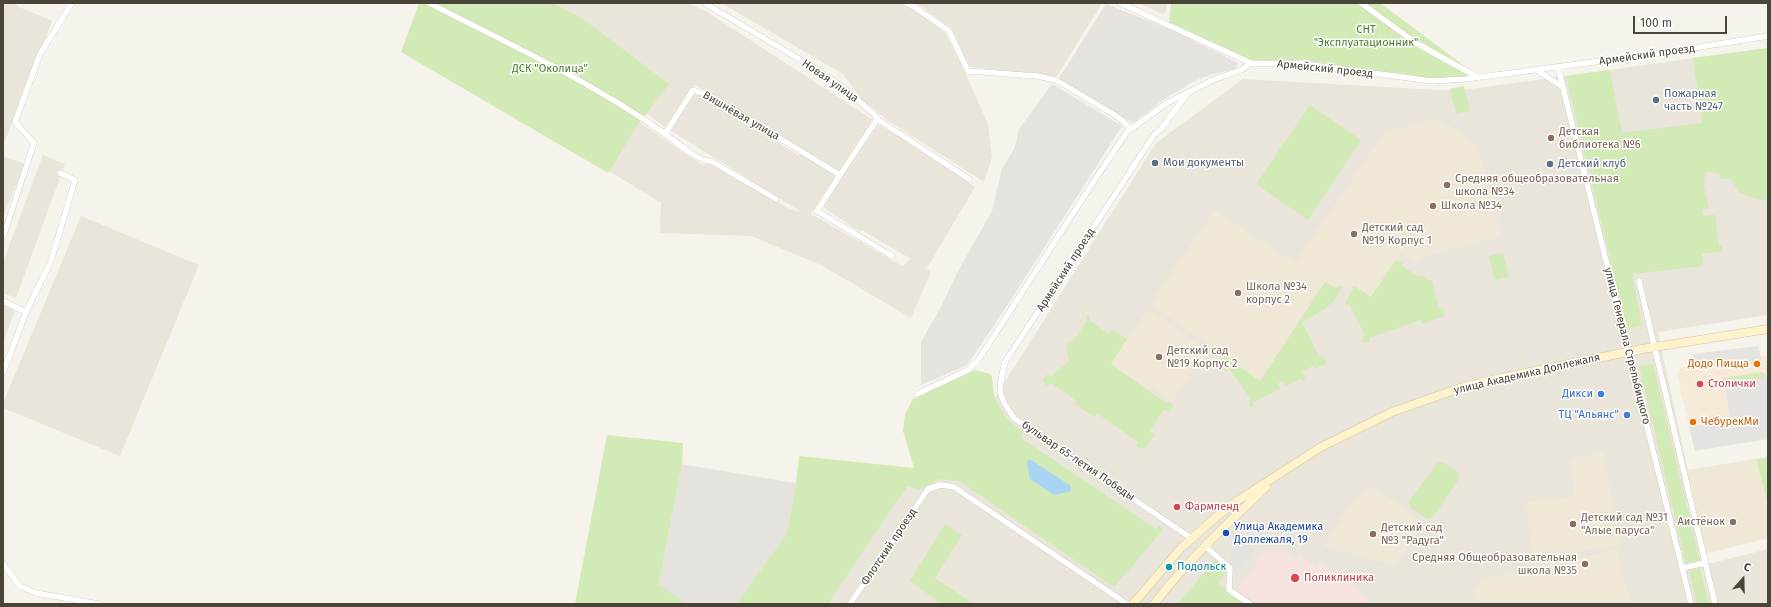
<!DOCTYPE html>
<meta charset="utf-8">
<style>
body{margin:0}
#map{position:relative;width:1771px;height:607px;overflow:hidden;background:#f6f3ec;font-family:"Fira Sans",sans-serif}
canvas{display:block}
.frame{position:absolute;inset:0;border:4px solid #4b4439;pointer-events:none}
.north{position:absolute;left:1723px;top:559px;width:40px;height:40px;-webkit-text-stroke:3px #fff;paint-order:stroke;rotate:20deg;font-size:11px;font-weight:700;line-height:16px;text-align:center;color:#4b4439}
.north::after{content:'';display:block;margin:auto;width:14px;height:18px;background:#4b4439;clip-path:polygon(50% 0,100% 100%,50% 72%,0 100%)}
.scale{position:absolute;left:1633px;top:16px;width:94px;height:18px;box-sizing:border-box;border:2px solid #4b4439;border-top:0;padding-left:5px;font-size:12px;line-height:14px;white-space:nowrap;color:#4b4439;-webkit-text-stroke:3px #fff;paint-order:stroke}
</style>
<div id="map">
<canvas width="1771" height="607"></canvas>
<div class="frame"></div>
<div class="north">С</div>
<div class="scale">100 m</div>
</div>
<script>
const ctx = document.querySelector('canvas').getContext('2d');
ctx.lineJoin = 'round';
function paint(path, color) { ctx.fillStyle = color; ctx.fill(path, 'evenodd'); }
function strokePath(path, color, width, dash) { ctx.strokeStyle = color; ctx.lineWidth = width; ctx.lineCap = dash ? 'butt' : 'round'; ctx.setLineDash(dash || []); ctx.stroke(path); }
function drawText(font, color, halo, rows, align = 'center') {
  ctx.font = font + ' "Fira Sans",sans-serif'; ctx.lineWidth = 3; ctx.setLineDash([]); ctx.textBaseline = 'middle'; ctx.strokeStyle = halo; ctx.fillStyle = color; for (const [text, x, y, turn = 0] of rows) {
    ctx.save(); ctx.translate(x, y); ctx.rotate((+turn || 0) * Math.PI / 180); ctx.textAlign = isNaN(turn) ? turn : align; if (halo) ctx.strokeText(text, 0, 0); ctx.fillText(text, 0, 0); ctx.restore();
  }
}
const residential = new Path2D(`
 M3 3H18L17 6 52 21 3 146Z
 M441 3H688L707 12 873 120 839 172 695 85 666 128 645 112Z
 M721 3H897L912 8 945 33 958 57 988 124 992 157 984 182 889 121 862 100 843 74Z
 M917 3H1102L1057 76 1053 78 972 67 968 65 951 28Z
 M1138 3H1167L1166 11 1163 14Z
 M1768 48V315L1658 332 1708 564 1768 549V604H743L811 502 948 472 1156 143 1243 79 1456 91Z
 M693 93 708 98 798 155H803L837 175 810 215 817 217 902 266 911 259 862 230 860 232 822 206 878 125 902 137 975 187 927 268 922 266 931 272 911 318 821 265 751 236 660 233 661 203 593 161 626 113 702 165 710 164 788 208 803 213 670 130Z
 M43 155 65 164 16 298 3 293V262Z
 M3 156 25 164 3 217Z
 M81 216 199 265 120 456 3 408V403Z
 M3 305 15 311 3 342Z`);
const commercial = new Path2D(`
 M1768 355V439L1695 451 1677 375 1681 367Z`);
const industrial = new Path2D(`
 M1106 4 1174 31 1238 63 1235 69 1212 74 1192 82 1163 100 1133 123 1058 80Z
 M1052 84 1122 126 1012 298 967 365 921 385V342L942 305 958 271 992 211 1002 169 1015 147 1019 129Z
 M682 464 796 483 787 533 736 604H686L659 585Z`);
const education = new Path2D(`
 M1438 118 1478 145 1502 236 1420 258 1417 263 1401 253 1371 298 1354 286 1351 290 1342 285 1335 288 1325 282 1260 381 1150 304 1213 212 1216 211 1295 263 1384 133Z
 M1148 309 1208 350 1172 402 1150 387 1148 390 1110 364Z
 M1603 451 1621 545 1533 560 1526 502 1574 497 1571 459Z
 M1756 459 1768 505V538L1705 554 1686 470Z
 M1375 487 1424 523 1394 566 1324 546 1352 500Z
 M1617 549 1631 604H1483L1471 596 1482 579Z`);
const medical = new Path2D(`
 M1266 549 1288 554 1297 559 1300 555 1316 566 1319 562 1361 590 1358 594 1374 604H1258L1238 590Z`);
const green = new Path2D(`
 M419 3H553L583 19 669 84 637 126 608 173 401 52Z
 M1171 3H1380L1470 70 1467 78 1433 80 1302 60 1251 62 1169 24Z
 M1768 48V200H1760L1739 193 1731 179H1721L1719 173 1705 172 1704 187 1709 208 1702 210 1703 216 1715 215 1719 246H1722L1723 251 1702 254 1703 266 1632 274 1642 326 1627 329 1566 76 1610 70 1622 133 1702 123 1693 58Z
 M1464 86 1470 111 1456 114 1450 89Z
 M1310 105 1361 140 1308 220 1256 184Z
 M1503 253 1509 277 1495 280 1489 256Z
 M1396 260 1403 264 1402 266 1419 277 1422 276 1427 280H1432L1439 309 1443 308 1445 316 1422 324 1421 320 1369 338 1370 343H1363L1361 341 1365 335 1349 304 1345 306 1346 301 1354 286 1371 297Z
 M1325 282 1335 288 1342 285C1336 306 1319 312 1302 322L1319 357 1323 356 1327 363 1315 369 1313 366 1302 371 1306 380 1303 381 1301 378 1286 386 1283 381 1277 384 1280 389 1253 402V407L1250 406 1249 397 1230 369 1225 372 1217 351 1260 381Z
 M1086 315H1089L1090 321 1109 334 1112 330 1127 339 1111 364 1166 403 1168 402 1173 405 1170 413 1164 409 1150 431 1155 434 1145 449 1139 448 1136 445 1138 442 1097 413 1095 417 1075 405 1077 401 1051 383 1047 386 1043 382 1044 378 1048 374 1051 376 1069 362C1068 353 1064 348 1069 340L1072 342 1087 321Z
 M1653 364 1700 561 1686 564 1639 366Z
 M975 370 990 374 992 376C993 403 1001 416 1023 432L1021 438 1156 529 1159 525 1162 528V531L1114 587 959 481 940 479 918 490 908 486 889 512 828 604H736L787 533 796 483 799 456 914 468 903 431 905 414 913 399Z
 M1763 372 1766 377 1725 383 1723 378Z
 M607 435 683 443 682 464 659 584 686 604H575Z
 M1768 457V505L1756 459Z
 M1438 462H1443L1458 472 1459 479 1433 517 1427 519 1411 508 1409 501Z
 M945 524 962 535 935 578 974 604H942L910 581Z
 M1216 558 1229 567 1218 584 1247 604H1178Z
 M1700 568 1709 604H1697L1689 570Z`);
const parking = new Path2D(`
 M1759 346 1761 361 1721 367 1720 360 1694 362 1692 354Z
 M1768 376V439L1695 451 1689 427 1730 420 1725 383Z
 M1240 541 1254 550 1235 579 1231 556Z`);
const water = new Path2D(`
 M1028 460H1031L1071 486V491L1054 495 1030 479 1027 462Z`);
const minor = new Path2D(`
 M429 3C509 44 592 82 665 134
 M906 3 913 6 949 31 968 71 1037 76 1056 80 1118 117 1131 129
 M1120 3 1251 63
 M1361 3 1416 43 1479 78
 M706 4 816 69 844 88 874 114 877 119 969 179
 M1558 67 1691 604
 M1537 70 1564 88
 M1187 94 1161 129 1154 135 1005 362C998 390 997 396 1015 419L1191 538
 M840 175 817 211 892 256
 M776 199 711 161C698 162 676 141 665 134L693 90 709 95 840 175 877 119
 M3 237 34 143 15 122 40 54 72 3
 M1639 281 1715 604
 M3 301 26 312
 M3 373 26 312 51 261 75 180 60 173
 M917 394 968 370 979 359 1096 178 1127 132 1167 103 1213 80 1241 70 1251 63 1304 64 1432 81 1466 79 1669 52 1768 36
 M1205 546 1230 568 1229 590 1250 604
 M3 564 20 586 36 593 99 604
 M1682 568 1705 563
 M850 604 928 489 941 485 954 487 1127 604`);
const secondary = new Path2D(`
 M1133 604 1181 548 1216 517 1237 501 1321 447 1392 412 1460 388 1501 378 1642 349 1768 329
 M1154 604C1187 561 1227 524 1266 487`);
const markers = [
 [1656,100,4,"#5c6f8a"],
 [1551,138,4,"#8d6e63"],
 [1155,163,4,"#5c6f8a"],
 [1550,164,4,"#5c6f8a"],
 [1447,185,4,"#8d6e63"],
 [1433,206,4,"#8d6e63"],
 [1354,234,4,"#8d6e63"],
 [1238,293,4,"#8d6e63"],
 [1159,357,4,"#8d6e63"],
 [1757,364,4,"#e8710a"],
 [1700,384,4,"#e0444e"],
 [1601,394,4,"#3f7fe0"],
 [1627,415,4,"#3f7fe0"],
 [1693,422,4,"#e8710a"],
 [1177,507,4,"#e0444e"],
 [1733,522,4,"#8d6e63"],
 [1573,524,4,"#8d6e63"],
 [1226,533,4,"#1a4fb4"],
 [1373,534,4,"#8d6e63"],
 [1585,564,4,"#8d6e63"],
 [1169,567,4,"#0f9aa8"],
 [1295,578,5,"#e0444e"]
];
const parkNames = [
 ["СНТ",1366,30],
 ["\"Эксплуатационник\"",1366,43],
 ["ДСК \"Околица\"",550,69]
];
const streetNames = [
 ["Армейский проезд",1647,55,-8],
 ["Армейский проезд",1325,69,6],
 ["Новая улица",830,81,35],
 ["Вишнёвая улица",741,116,30],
 ["Армейский проезд",1066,270,-57],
 ["улица Генерала Стрельбицкого",1627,346,76],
 ["улица Академика Доллежаля",1527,374,-13],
 ["бульвар 65-летия Победы",1078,461,34],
 ["Флотский проезд",889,547,-56]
];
const serviceNames = [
 ["Пожарная",1664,94],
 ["часть №247",1664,107],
 ["Мои документы",1163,163],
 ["Детский клуб",1558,164]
];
const educationNames = [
 ["Детская",1559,132],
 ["библиотека №6",1559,145],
 ["Средняя общеобразовательная",1455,179],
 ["школа №34",1455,192],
 ["Школа №34",1441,206],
 ["Детский сад",1362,228],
 ["№19 Корпус 1",1362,241],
 ["Школа №34",1246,287],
 ["корпус 2",1246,300],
 ["Детский сад",1167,351],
 ["№19 Корпус 2",1167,364],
 ["Детский сад №31",1581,518],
 ["\"Алые паруса\"",1581,531],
 ["Аистёнок",1725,522,"right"],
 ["Детский сад",1381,528],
 ["№3 \"Радуга\"",1381,541],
 ["Средняя Общеобразовательная",1577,558,"right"],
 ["школа №35",1577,571,"right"]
];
const foodNames = [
 ["Додо Пицца",1749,364],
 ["ЧебурекМи",1701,422,"left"]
];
const healthNames = [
 ["Столички",1708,384],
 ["Фармленд",1185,507],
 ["Поликлиника",1304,578]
];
const shopNames = [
 ["Дикси",1593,394],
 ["ТЦ \"Альянс\"",1619,415]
];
const transitNames = [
 ["Улица Академика",1234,527],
 ["Доллежаля, 19",1234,540]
];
const cultureNames = [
 ["Подольск",1177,567]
];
paint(residential, '#eae5da');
paint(commercial, '#f7ead8');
paint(industrial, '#e6e2dd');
paint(education, '#efe8d6');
paint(medical, '#f6e3e0');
paint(green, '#d2eab5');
paint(parking, '#e5e3e0');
paint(water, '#a9d4f2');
strokePath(minor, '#c2bbae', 6);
strokePath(secondary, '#d6c79b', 9);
strokePath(minor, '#fff', 5.5);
strokePath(secondary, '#fff3cd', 8);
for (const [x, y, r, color] of markers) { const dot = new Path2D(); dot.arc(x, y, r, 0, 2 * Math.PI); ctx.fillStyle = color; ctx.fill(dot); strokePath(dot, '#fff', 1.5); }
drawText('11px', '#4a7f2a', '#fff', parkNames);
drawText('11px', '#4b4439', '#fff', streetNames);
drawText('11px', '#4e5e75', '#fff', serviceNames, 'left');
drawText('11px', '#785e54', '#fff', educationNames, 'left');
drawText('11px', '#c56008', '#fff', foodNames, 'right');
drawText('11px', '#be3a42', '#fff', healthNames, 'left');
drawText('11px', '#366cbe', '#fff', shopNames, 'right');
drawText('11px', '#164399', '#fff', transitNames, 'left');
drawText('11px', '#0d838f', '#fff', cultureNames, 'left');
</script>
